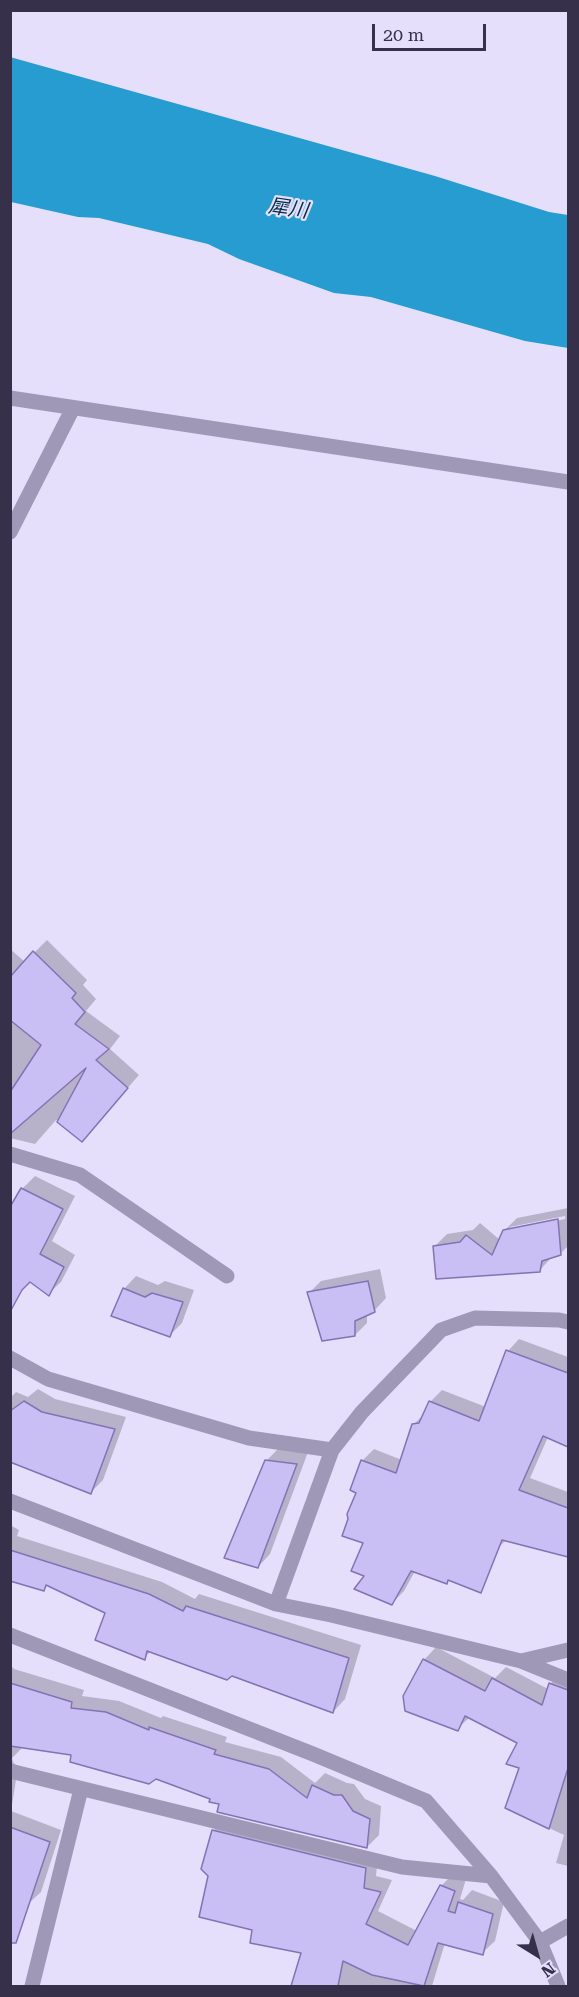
<!DOCTYPE html>
<meta charset="utf-8">
<style>
body{margin:0}
#map{position:relative;width:579px;height:1997px;overflow:hidden;background:#e5dffc;font-family:"Roboto Serif",serif}
canvas{display:block}
.frame{position:absolute;inset:0;border:12px solid #36304b;pointer-events:none}
.north{position:absolute;left:507px;top:1925px;width:60px;height:60px;-webkit-text-stroke:4px #e5dffc;paint-order:stroke;rotate:143deg;font-size:16px;font-weight:700;line-height:24px;text-align:center;color:#36304b}
.north::after{content:'';display:block;margin:auto;width:21px;height:27px;background:#36304b;clip-path:polygon(50% 0,100% 100%,50% 72%,0 100%)}
.scale{position:absolute;left:372px;top:24px;width:114px;height:27px;box-sizing:border-box;border:3px solid #36304b;border-top:0;padding-left:8px;font-size:18px;line-height:21px;white-space:nowrap;color:#36304b;-webkit-text-stroke:4px #e5dffc;paint-order:stroke}
</style>
<div id="map">
<canvas width="579" height="1997"></canvas>
<div class="frame"></div>
<div class="north">N</div>
<div class="scale">20 m</div>
</div>
<script>
const ctx = document.querySelector('canvas').getContext('2d');
ctx.lineJoin = 'round';
function paint(path, color) { ctx.fillStyle = color; ctx.fill(path, 'evenodd'); }
function strokePath(path, color, width, dash) { ctx.strokeStyle = color; ctx.lineWidth = width; ctx.lineCap = dash ? 'butt' : 'round'; ctx.setLineDash(dash || []); ctx.stroke(path); }
function drawText(font, color, halo, rows, align = 'center') {
  ctx.font = font + ' "Roboto Serif","Noto Sans JP",serif'; ctx.lineWidth = 4.5; ctx.setLineDash([]); ctx.textBaseline = 'middle'; ctx.strokeStyle = halo; ctx.fillStyle = color; for (const [text, x, y, turn = 0] of rows) {
    ctx.save(); ctx.translate(x, y); ctx.rotate((+turn || 0) * Math.PI / 180); ctx.textAlign = isNaN(turn) ? turn : align; if (halo) ctx.strokeText(text, 0, 0); ctx.fillText(text, 0, 0); ctx.restore();
  }
}
const water = new Path2D(`
 M10 57 435 176 549 212 568 215V348L525 341 371 297 334 293 239 259 208 244 99 218 78 217 11 202Z`);
const shadow = new Path2D(`
 M47 940 87 980 83 985 96 999 86 1011 120 1036 110 1049 139 1075 82 1140 56 1120 35 1144 10 1138V949L25 962Z
 M35 1176 75 1196 52 1241 75 1255 61 1282 48 1294 30 1280 10 1210 22 1189Z
 M568 1208V1246L560 1254 552 1257 539 1271 435 1246 447 1234 473 1230 480 1223 500 1240 504 1231 517 1218ZM565 1216V1219L510 1230V1227Z
 M380 1269 386 1298 374 1311 367 1314V1323L355 1335 309 1293 321 1281Z
 M136 1276 158 1285 165 1281 194 1290 182 1323 170 1335 124 1289Z
 M519 1339 568 1357V1445L548 1437 530 1478 568 1492V1555L506 1540 497 1549 447 1582 415 1571 404 1591 392 1603 367 1576 366 1542 358 1492 362 1461 374 1449 402 1460 413 1425 425 1413 430 1402 442 1390 486 1407 508 1351Z
 M38 1389 55 1399 126 1417 103 1480 91 1492 10 1460V1398L16 1392 28 1397Z
 M279 1448 308 1452 270 1554 258 1567 266 1461Z
 M10 1525 19 1530 17 1536 162 1582 195 1599 199 1594 361 1645 345 1699 333 1712 231 1674 151 1651 144 1658 107 1612 48 1584 44 1589 10 1579Z
 M436 1647 495 1678 506 1667 548 1689 549 1685 562 1673 568 1676V1866L556 1863 564 1835 506 1808 521 1767 519 1742 470 1717 457 1729 424 1660Z
 M10 1665 14 1669 84 1690 82 1696 119 1701 161 1718 163 1716 227 1737 225 1742 281 1757 315 1783 325 1773 347 1783 354 1784 365 1799 381 1806 379 1835 367 1847 221 1803 155 1777 73 1754 23 1747 12 1758 13 1762 18 1767 11 1811 61 1830 41 1892 28 1904 10 1899Z
 M226 1819 378 1856 376 1876 392 1880 378 1911 417 1931 441 1886 454 1873 466 1879 460 1899 463 1900 472 1890 504 1902 495 1941 482 1953 445 1943 432 1986H292L302 1952 254 1929 210 1875 213 1831Z`);
const building = new Path2D(`
 M33 951 76 993 72 998 85 1012 75 1024 109 1049 96 1060 128 1088 82 1142 57 1122 86 1068 10 1134V1092L41 1045 10 1020V977Z
 M21 1188 63 1209 40 1254 64 1267 49 1296 30 1282 22 1290 10 1312V1207Z
 M558 1219 561 1255 542 1261 540 1272 436 1279 433 1246 460 1242 466 1235 492 1255 503 1230Z
 M368 1281 375 1312 355 1321V1336L322 1341 307 1292Z
 M123 1288 145 1297 152 1293 183 1302 170 1337 111 1316Z
 M506 1350 568 1373V1447L543 1436 519 1490 568 1508V1557L502 1540 481 1593 448 1580 447 1584 411 1571 392 1605 354 1589 364 1576 351 1571 363 1543 342 1536 348 1519 347 1514 356 1493 350 1490 361 1460 396 1473 412 1424 419 1423 429 1401 479 1421Z
 M24 1401 42 1412 115 1429 91 1494 10 1462V1411Z
 M265 1460 297 1464 258 1568 224 1558Z
 M10 1550 149 1594 183 1611 186 1606 349 1658 333 1713 232 1676 227 1680 147 1651 145 1660 95 1640 105 1613 46 1585 44 1591 10 1581Z
 M423 1659 485 1691 492 1678 542 1705 549 1683 568 1690V1768L549 1829 505 1808 519 1768 506 1764 517 1743 465 1716 458 1731 405 1711 403 1696Z
 M10 1683 72 1702 71 1708 106 1712 149 1730V1727L216 1750 214 1754 269 1769 307 1798 312 1785 334 1795H342L353 1811 370 1819 367 1848 217 1812 219 1804 209 1802 210 1799 156 1779 149 1784 70 1762 71 1755 10 1746Z
 M10 1827 50 1842 16 1943H10Z
 M212 1830 366 1868 364 1888 381 1892 366 1924 408 1945 440 1885 455 1891 448 1911 455 1913 458 1902 493 1914 483 1955 438 1943 424 1986 372 1975 343 1961 338 1986H291L301 1953 250 1943 252 1930 199 1917 208 1876 201 1869Z`);
const street = new Path2D(`
 M10 398 568 482
 M10 532 73 408
 M10 1154 80 1175 227 1276
 M10 1358 48 1379 249 1438 332 1450 362 1412 441 1330 475 1318 559 1320 568 1322
 M10 1501 276 1604 331 1615 521 1661
 M276 1604 332 1450
 M10 1635 313 1754 426 1801 491 1876 540 1942 558 1986
 M568 1650 521 1661 568 1680
 M10 1771 402 1867 491 1876
 M540 1942 568 1926
 M32 1986 81 1789`);
const waterNames = [
 ["犀川",288,209,8]
];
paint(water, '#269cd0');
paint(shadow, '#0003');
paint(building, '#c9bff5');
strokePath(building, '#8273b4', 1.5);
strokePath(street, '#9f99b7', 15);
drawText('italic 20px', '#003046', '#e5dffc', waterNames);
</script>
